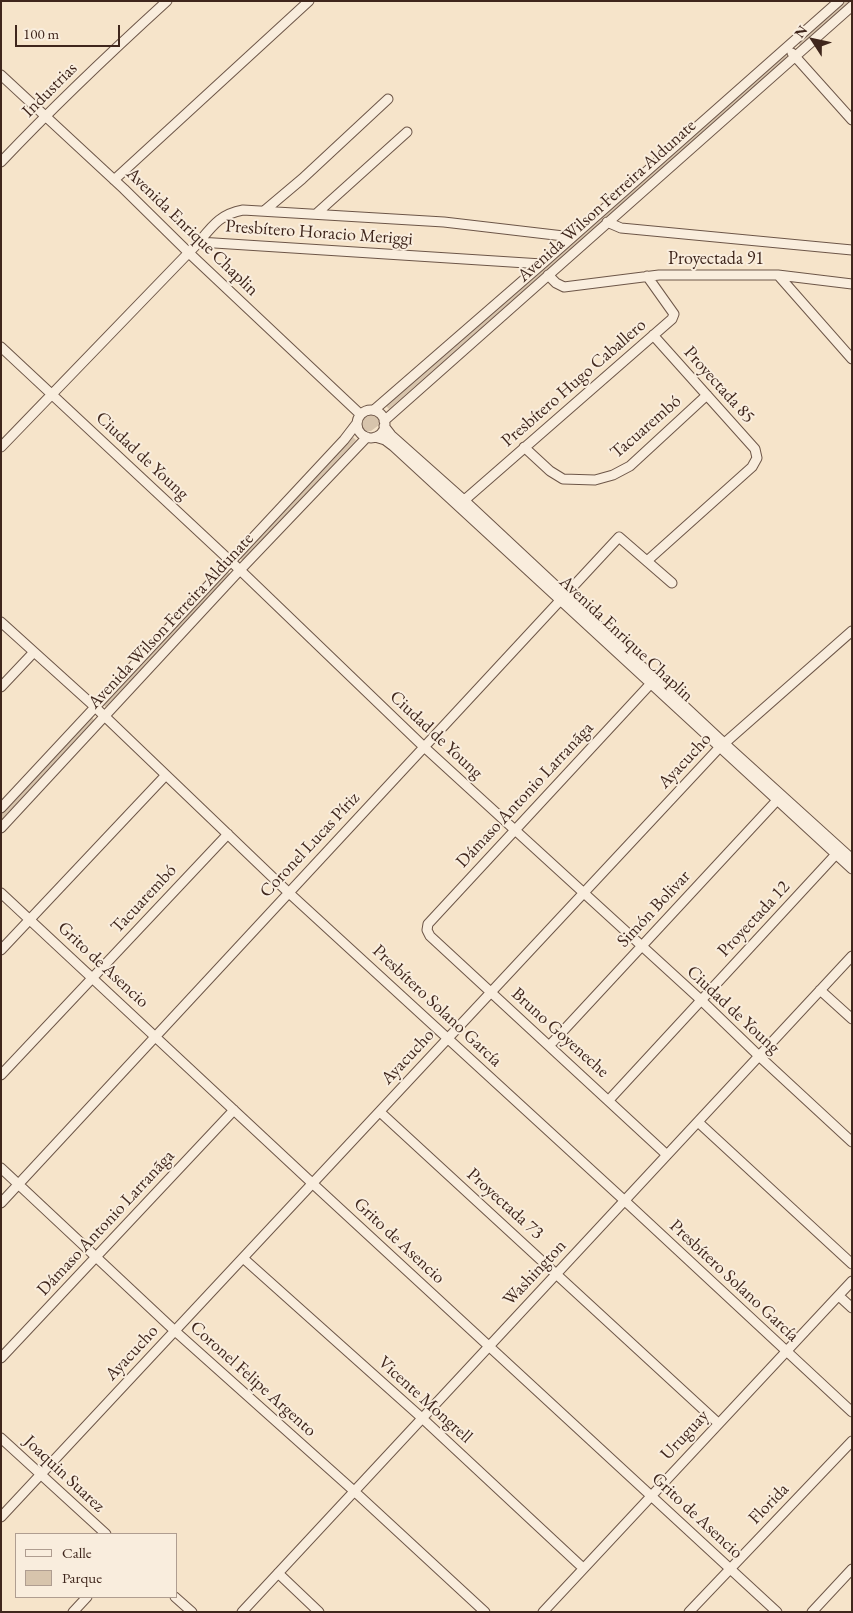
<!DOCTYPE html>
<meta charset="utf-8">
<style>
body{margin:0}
#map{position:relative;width:853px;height:1613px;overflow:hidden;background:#f6e4ca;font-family:"EB Garamond",serif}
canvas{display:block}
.frame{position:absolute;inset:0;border:2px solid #3f261c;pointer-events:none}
.legend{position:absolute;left:15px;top:1533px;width:162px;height:65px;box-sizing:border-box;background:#f9eddd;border:1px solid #af9d90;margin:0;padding:6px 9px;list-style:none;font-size:15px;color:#3f261c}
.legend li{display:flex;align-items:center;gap:10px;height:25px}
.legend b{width:25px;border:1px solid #af9d90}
.north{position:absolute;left:788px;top:15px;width:50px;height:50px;-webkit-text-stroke:4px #f9eddd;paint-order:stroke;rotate:305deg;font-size:14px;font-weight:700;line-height:20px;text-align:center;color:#3f261c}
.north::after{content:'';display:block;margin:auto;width:18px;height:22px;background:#3f261c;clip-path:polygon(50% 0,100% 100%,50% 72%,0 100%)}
.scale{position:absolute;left:15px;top:25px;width:105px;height:22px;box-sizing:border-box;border:2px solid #3f261c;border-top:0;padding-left:6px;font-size:15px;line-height:18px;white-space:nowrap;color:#3f261c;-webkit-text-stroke:4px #f9eddd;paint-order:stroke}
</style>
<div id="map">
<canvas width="853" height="1613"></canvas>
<div class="frame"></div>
<ul class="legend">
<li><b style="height:6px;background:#f9eddd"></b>Calle</li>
<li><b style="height:14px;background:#d7c4ac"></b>Parque</li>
</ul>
<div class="north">N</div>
<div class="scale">100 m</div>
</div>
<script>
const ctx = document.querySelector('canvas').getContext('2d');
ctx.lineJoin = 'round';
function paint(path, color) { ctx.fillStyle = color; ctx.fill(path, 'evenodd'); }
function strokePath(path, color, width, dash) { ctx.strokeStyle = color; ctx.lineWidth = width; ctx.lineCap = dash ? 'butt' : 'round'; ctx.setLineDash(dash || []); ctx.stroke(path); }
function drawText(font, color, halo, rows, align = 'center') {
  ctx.font = font + ' "EB Garamond",serif'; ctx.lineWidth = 4; ctx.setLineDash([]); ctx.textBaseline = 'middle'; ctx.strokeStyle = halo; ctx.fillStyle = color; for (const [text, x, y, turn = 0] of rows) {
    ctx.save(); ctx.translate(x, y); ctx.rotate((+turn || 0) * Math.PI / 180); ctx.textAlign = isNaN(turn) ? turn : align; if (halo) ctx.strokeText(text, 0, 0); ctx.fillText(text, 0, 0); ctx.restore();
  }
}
const green = new Path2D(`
 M845 1H852L801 46 798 43Z
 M785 53 788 57 389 409 386 406Z
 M371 413 376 414 379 417V425L371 431H362C356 424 363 417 371 413Z
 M353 437 356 440 243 561 239 557Z
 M226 570 230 574 106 707 102 704Z
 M91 716 94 720 1 821V813Z`);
const minor = new Path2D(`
 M792 53 852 120
 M1 75 124 189 188 252 360 414
 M1 162C54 106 110 53 167 1
 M114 180 309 1
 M264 211 302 179 388 99
 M316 214 407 132
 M607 222 621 228 852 250
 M199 242C213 225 221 214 243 210L444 222 572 237
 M548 275 556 283 564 287 659 275H778L852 359
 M778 275 852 284
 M1 347 240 570 423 746 701 1000 759 1056 852 1142
 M374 410 542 264 839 1
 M357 424a14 14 0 1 1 28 0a14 14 0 1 1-28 0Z
 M384 421 852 6
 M384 426 391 435 464 500 724 743 852 859
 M375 437 385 440 393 446 852 869
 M1 447 199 242 542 264
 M524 447 550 471 563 479 595 480 613 475 630 466 707 395
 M460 504 672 319 674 314 647 276
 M647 561 752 467 757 458 755 449 653 335
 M1 622 95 707 288 892 625 1201 852 1412
 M655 679 428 924 427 930 430 936 667 1155
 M1 687 34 652
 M1 808 344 440 357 423
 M1 828 240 570 367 437
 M1 893 312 1183 777 1612
 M1 950 166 775
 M820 990 852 1019
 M550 1045 781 796
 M1 1075 228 834
 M609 1100 839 851
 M380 1112 718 1423
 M698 1122 852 1264
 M1 1168 175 1331 354 1491 485 1612
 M1 1203 619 537 672 583
 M243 1258 422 1418 583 1568
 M839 1296 852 1308
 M1 1358 234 1110
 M1 1438 106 1534
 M1 1517 719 748 852 631
 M278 1573 319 1612
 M175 1597 192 1612
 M73 1612 87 1597
 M242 1612 852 956
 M543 1612 852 1281
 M689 1612 852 1441
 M812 1612 852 1569`);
const streetNames = [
 ["Industrias",50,90,-45],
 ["Avenida Wilson Ferreira Aldunate",607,201,-42],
 ["Avenida Enrique Chaplin",192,232,44],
 ["Presbítero Horacio Meriggi",319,233,4],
 ["Proyectada 91",716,259],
 ["Presbítero Hugo Caballero",574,383,-41],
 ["Proyectada 85",719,385,48],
 ["Tacuarembó",646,427,-41],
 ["Ciudad de Young",142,456,43],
 ["Avenida Wilson Ferreira Aldunate",171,621,-47],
 ["Avenida Enrique Chaplin",626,639,43],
 ["Ciudad de Young",436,735,43],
 ["Ayacucho",685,761,-47],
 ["Dámaso Antonio Larranãga",525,795,-47],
 ["Coronel Lucas Píriz",310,845,-47],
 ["Tacuarembó",144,899,-47],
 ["Simón Bolivar",654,909,-47],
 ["Proyectada 12",754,919,-47],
 ["Grito de Asencio",103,965,43],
 ["Presbítero Solano García",437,1006,43],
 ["Ciudad de Young",733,1010,43],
 ["Bruno Goyeneche",560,1033,42],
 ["Ayacucho",408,1057,-47],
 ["Proyectada 73",505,1204,42],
 ["Dámaso Antonio Larranãga",106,1223,-47],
 ["Grito de Asencio",399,1241,43],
 ["Washington",535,1273,-47],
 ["Presbítero Solano García",734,1281,43],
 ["Ayacucho",132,1353,-47],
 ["Coronel Felipe Argento",253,1379,42],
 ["Vicente Mongrell",425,1400,42],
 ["Uruguay",685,1435,-47],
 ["Joaquin Suarez",64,1474,43],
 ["Florida",769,1504,-46],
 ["Grito de Asencio",697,1516,43]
];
paint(green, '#d7c4ac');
strokePath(minor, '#6d5648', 11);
strokePath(minor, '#f9eddd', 9);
drawText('18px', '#3f261c', '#f9eddd', streetNames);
</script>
